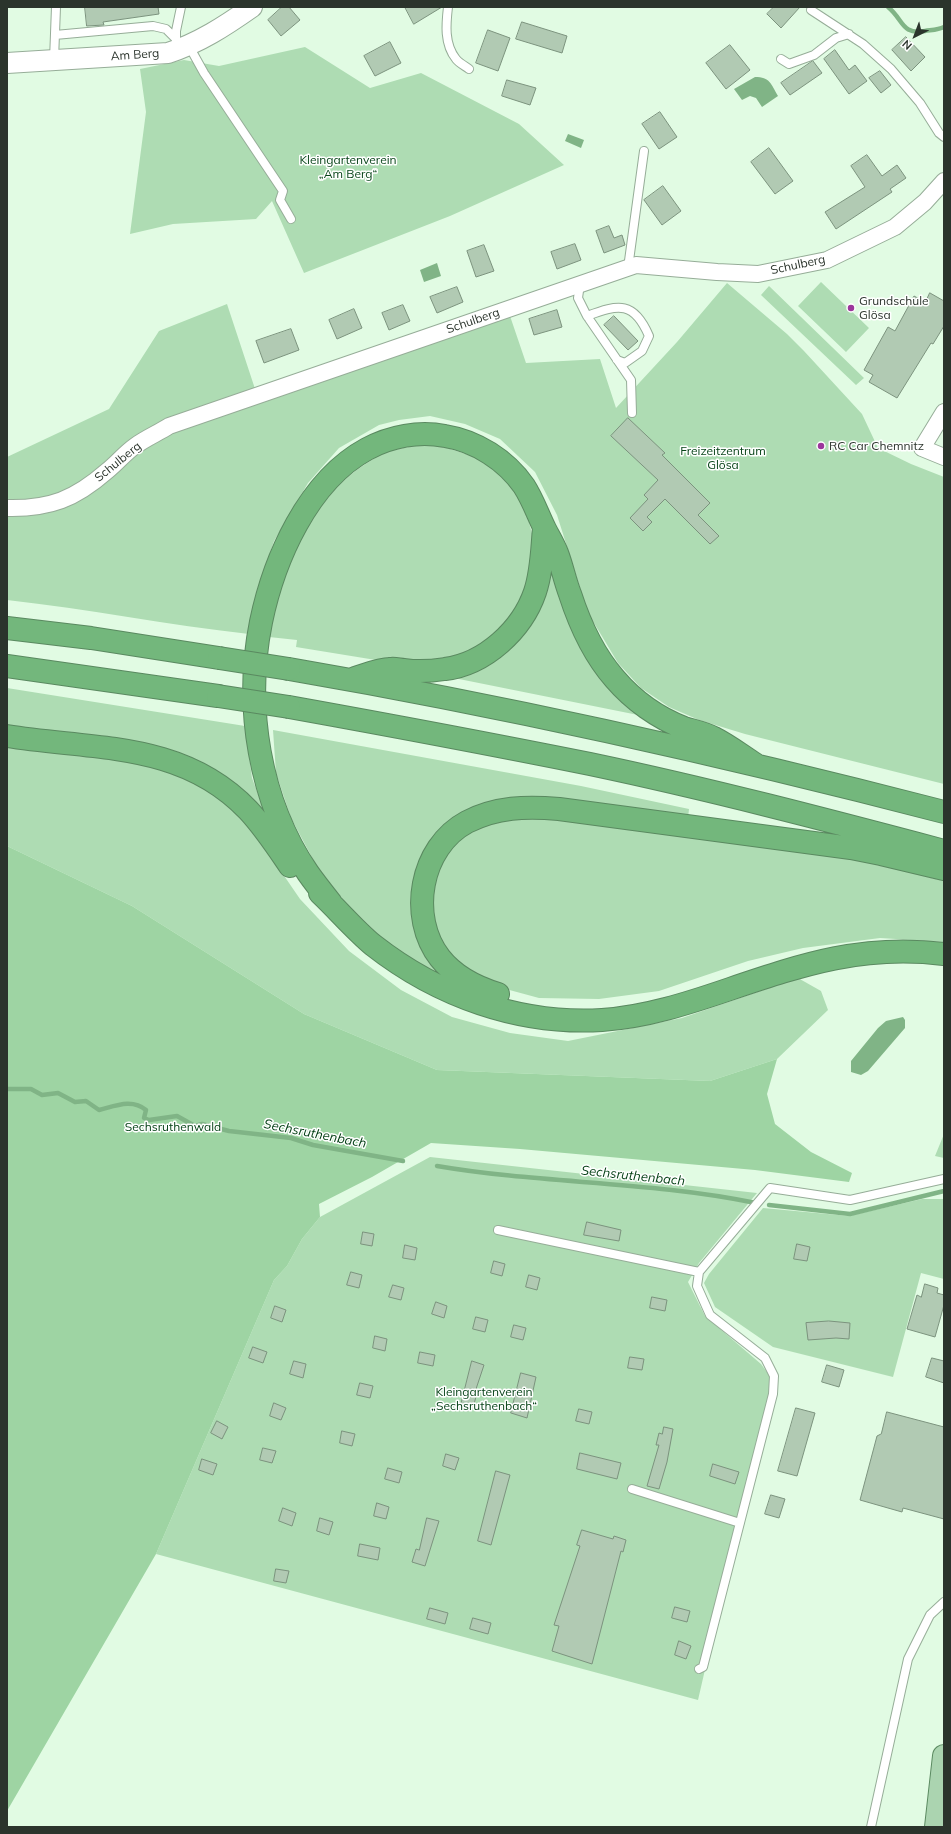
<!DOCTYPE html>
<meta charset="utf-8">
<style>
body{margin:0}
#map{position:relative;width:951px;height:1834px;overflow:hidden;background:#e1fbe3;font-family:Mulish,sans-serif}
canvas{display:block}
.frame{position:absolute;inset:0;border:8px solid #2b342c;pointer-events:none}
.north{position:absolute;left:895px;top:16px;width:40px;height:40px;-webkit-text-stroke:3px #fff;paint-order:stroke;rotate:222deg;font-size:11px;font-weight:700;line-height:16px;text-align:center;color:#2b342c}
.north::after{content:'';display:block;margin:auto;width:14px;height:18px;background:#2b342c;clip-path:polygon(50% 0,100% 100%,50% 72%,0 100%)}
</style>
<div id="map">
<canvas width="951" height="1834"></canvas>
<div class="frame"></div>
<div class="north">N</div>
</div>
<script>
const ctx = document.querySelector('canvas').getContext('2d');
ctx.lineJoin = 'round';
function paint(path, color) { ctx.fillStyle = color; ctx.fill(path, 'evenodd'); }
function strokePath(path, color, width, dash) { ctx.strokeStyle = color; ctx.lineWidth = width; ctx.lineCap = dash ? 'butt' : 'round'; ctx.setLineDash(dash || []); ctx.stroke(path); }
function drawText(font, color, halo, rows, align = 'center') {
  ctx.font = font + ' Mulish,sans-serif'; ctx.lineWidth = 3; ctx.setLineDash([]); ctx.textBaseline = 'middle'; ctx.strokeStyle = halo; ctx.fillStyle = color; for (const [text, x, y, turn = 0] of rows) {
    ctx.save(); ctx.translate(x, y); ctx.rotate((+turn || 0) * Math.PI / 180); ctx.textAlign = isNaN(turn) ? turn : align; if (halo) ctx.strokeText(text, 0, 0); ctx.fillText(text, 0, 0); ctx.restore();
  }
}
const green = new Path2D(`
 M305 47 370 88 421 73 519 124 564 165 450 216 304 273 272 201 256 219 173 224 130 234 146 112 140 69 184 60 219 66Z
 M821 282 869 328 846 352 798 306Z
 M727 283 787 334 804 351 862 414 878 448 911 464 944 477V784L745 734 699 720 669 707 641 688 618 663 588 613 557 515 535 472 500 439 465 424 430 416 399 420 379 425 339 448 308 483 274 541 256 596 249 634C168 625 88 609 7 600V457L109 409 159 331 227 304 259 401 510 316 526 363 600 359 616 408 677 342Z
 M769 286 864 378 856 385 761 295Z
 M415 446H441L472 456 499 473 514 491 526 511 534 541 531 577 508 625 459 659 423 663 382 661 296 647 297 640 269 637C280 575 310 498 367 463 373 460 379 454 385 452 395 449 405 448 415 446Z
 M551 553 643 716 449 677 499 654Z
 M7 688 245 726 252 778 270 826 237 790 7 729Z
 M273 730 581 786 689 809 688 818 511 801 420 865 443 977 409 958 380 936 345 902 316 865 291 818 276 773Z
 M7 746 110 759 163 768 209 789 252 829 300 899 349 951 401 990 452 1017 510 1033 568 1041 682 1018 798 978 821 991 828 1010 777 1059 710 1081 437 1070 304 1014 132 906 7 846Z
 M532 814 851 858 944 881V942L880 938 803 948 748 961 659 991 599 999 539 998 491 985 460 966 438 941 429 912 433 878 443 854 467 829Z
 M944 1134V1158L935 1156Z
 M430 1157 757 1193 699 1263 688 1282 705 1316 761 1364 772 1379 698 1700 156 1554 274 1280 287 1266 302 1239 320 1217Z
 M922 1199H944V1279L921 1273 893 1377 773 1347 715 1307 704 1283 709 1274 763 1208 849 1216Z`);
const forest = new Path2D(`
 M7 846 132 906 304 1014 437 1070 710 1081 777 1059 767 1094 775 1124 811 1152 852 1173 849 1182 755 1170 520 1149 431 1143 372 1177 319 1204 320 1217 302 1239 287 1266 274 1280 156 1554 7 1811Z`);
const water = new Path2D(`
 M755 77C770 77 771 84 778 96L762 107 756 98 750 96 742 100 734 89Z
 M568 134 584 140 581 148 565 141Z
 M437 263 441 276 424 282 420 270Z
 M903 1017 905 1020V1028L868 1071 861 1075 851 1072V1061L878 1028 886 1021Z`);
const stream = new Path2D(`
 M888 7C904 20 901 35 925 31 931 30 938 30 944 27
 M7 1089H31L42 1095 58 1093 75 1102 86 1101 99 1110C115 1106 132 1098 146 1110L144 1118 149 1120 177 1116 195 1126 202 1124 229 1131 291 1138 313 1145 403 1161
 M437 1166C542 1184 650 1181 756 1203
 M769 1205 850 1214 944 1191`);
const building = new Path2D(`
 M85 7H158L159 14 103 22 104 25 87 26Z
 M282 7H289L300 20 281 36 268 20Z
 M405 7H442L414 24Z
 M774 7H800L781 28 767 14Z
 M522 22 567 36 562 53 516 39Z
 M488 30 510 38 498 71 476 63Z
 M906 37 925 57 911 71 892 50Z
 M390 42 401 63 375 76 364 56Z
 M730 45 750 70 726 89 706 63Z
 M835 50 849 70 855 65 867 81 849 94 824 59Z
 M813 61 822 73 790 95 781 83Z
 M880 71 891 85 881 93 869 78Z
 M507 80 536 88 530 105 502 96Z
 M660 112 677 137 659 149 642 124Z
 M769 148 793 181 775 194 751 162Z
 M867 155 882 176 897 165 906 178 890 189 892 192 836 229 825 212 865 187 851 166Z
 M663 186 681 211 662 225 644 200Z
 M609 226 614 238 622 235 625 245 604 253 596 231Z
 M575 244 581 260 557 269 551 252Z
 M484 245 494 271 476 277 467 251Z
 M457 287 463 302 437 313 430 297Z
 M930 293 944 301V326L933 344 931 343 897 398 869 382 873 375 864 370 888 327 895 331 914 296 925 302Z
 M403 305 410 321 389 330 382 313Z
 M354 309 362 328 337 339 329 320Z
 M557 310 562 327 534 335 529 319Z
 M614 316 638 341 628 350 604 325Z
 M291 329 299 350 264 363 256 341Z
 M628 418 665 453 662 455 710 503 698 515 719 536 710 544 665 499 647 517 652 522 643 531 630 518 648 499 644 495 658 480 611 436Z
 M587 1222 621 1230 619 1241 584 1235Z
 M363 1232 374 1234 372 1246 361 1244Z
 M797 1244 810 1247 807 1261 794 1259Z
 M405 1245 417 1248 415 1260 403 1258Z
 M494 1261 505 1264 502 1276 491 1273Z
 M351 1272 362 1275 359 1288 347 1285Z
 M529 1275 540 1278 537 1290 526 1287Z
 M925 1284 938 1288 937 1293 944 1295V1305L935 1337 907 1329 917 1295 921 1297Z
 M393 1285 404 1288 401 1300 389 1297Z
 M652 1297 667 1300 665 1311 650 1308Z
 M436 1302 447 1306 444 1318 432 1314Z
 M275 1306 286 1310 282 1322 271 1318Z
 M476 1317 488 1320 485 1332 473 1329Z
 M829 1321 850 1323 849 1339 836 1338 808 1340 806 1323Z
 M514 1325 526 1328 523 1340 511 1337Z
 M375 1336 387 1339 385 1351 373 1348Z
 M253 1347 267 1352 263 1363 249 1358Z
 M420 1352 435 1355 433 1366 418 1363Z
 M630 1357 644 1359 642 1370 628 1368Z
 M932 1358 944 1361V1383L926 1377Z
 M294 1361 306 1364 303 1378 290 1374Z
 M472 1361 484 1365 475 1392 477 1393 474 1404H471L468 1411 460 1409Z
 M827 1365 844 1370 839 1387 822 1382Z
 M521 1373 536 1377 527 1418 511 1413Z
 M360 1383 373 1386 370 1398 357 1395Z
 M274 1403 286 1408 281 1420 270 1416Z
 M796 1408 815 1413 797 1476 778 1471Z
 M579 1409 592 1412 589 1424 576 1421Z
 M887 1412 944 1427V1519L903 1508 902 1512 860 1500 877 1436 881 1434Z
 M217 1421 228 1427 222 1439 211 1433Z
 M664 1427 673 1429 667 1462 659 1489 647 1486 659 1445H656L659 1433 662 1434Z
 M342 1431 355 1434 352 1446 340 1443Z
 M263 1448 276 1451 272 1463 260 1460Z
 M580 1453 621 1463 617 1479 577 1469Z
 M446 1454 459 1458 455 1470 443 1466Z
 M202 1459 217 1464 213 1475 199 1470Z
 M713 1464 739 1472 735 1484 710 1476Z
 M388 1468 402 1472 399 1483 385 1479Z
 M496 1471 510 1475 491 1545 478 1541Z
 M771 1495 785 1499 779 1518 765 1514Z
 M377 1503 389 1507 386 1519 374 1516Z
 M283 1508 296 1513 292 1526 279 1521Z
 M320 1518 333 1522 329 1535 317 1531Z
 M427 1518 439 1521 425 1566 412 1562 416 1549 419 1550Z
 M582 1530 613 1539 614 1536 626 1540 623 1552 621 1551 592 1664 552 1651 559 1626 554 1625 580 1546 577 1545Z
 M360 1544 380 1548 378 1560 358 1556Z
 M276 1569 289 1571 286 1583 274 1581Z
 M675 1607 690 1611 687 1622 672 1618Z
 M430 1608 448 1613 445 1624 427 1619Z
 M473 1618 491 1623 488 1634 470 1629Z
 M679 1641 691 1646 686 1659 675 1655Z`);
const service = new Path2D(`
 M448 7C446 24 444 44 456 59 459 63 465 66 469 69
 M811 10 863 44 891 69 920 103 939 133 944 137
 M55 35 153 26 166 29 176 39
 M176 41V31L181 7
 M189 46 204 73 283 191 280 200 291 219
 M781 59 789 64 814 55 836 38 849 34
 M54 60 56 7
 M628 268 644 151
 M580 284 578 298 587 316 631 380 632 413
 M587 316C619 304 634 301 649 336L642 351 625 363 617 360
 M498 1230 699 1272
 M632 1489 740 1523
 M699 1669 703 1667 773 1394 774 1376 765 1358 710 1315 697 1286 699 1272 770 1188 850 1200 944 1179
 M871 1827 908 1659 930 1615 944 1602`);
const minor = new Path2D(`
 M944 412 922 448 944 457
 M7 508C50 509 75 499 107 471 117 463 125 453 135 446 146 438 158 433 169 426L636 265 717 272 758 274 827 260 895 227 925 202 944 181`);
const tertiary = new Path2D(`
 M7 63 168 53C199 43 225 26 252 7`);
const primary = new Path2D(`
 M936 1827 944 1756`);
const motorway = new Path2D(`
 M7 628 91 638 219 658
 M7 666 218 696
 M289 669C510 707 728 756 944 812
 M355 678C365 675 379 669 390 669 395 668 400 670 405 670 418 672 432 671 445 669 485 664 522 630 535 592 542 571 542 549 544 528
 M289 707C389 725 490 744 590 764 709 789 827 820 944 851
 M7 736C94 750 182 741 248 810 264 827 277 847 290 866
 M320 893C338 910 354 929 373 945 438 996 519 1025 602 1020 646 1017 689 1003 730 989 804 964 864 944 944 954
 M331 903C323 893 315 883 308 873 259 801 244 706 261 622 274 559 308 481 367 449 391 436 419 431 445 436 476 441 506 460 524 486 533 500 538 515 545 529 549 537 554 545 557 553 562 566 565 581 570 594 580 625 593 654 615 679 633 700 658 718 684 728 694 731 705 733 714 738 728 745 741 755 755 764
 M498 994C475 987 455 977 440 958 408 917 420 847 467 822 496 807 526 806 559 809L851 848 881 854 944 869`);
const motorwayBridge = new Path2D(`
 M219 658 289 669
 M218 696 289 707`);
const markers = [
 [851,308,4,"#9b369b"],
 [821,446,4,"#9b369b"]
];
const streetNames = [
 ["Am Berg",135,55,-4],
 ["Schulberg",798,265,-12],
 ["Schulberg",473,321,-19],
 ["Schulberg",118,462,-39]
];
const parkNames = [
 ["Kleingartenverein",348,160],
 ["„Am Berg“",348,174],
 ["Freizeitzentrum",723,451],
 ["Glösa",723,465],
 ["Sechsruthenwald",173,1127],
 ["Kleingartenverein",484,1392],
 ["„Sechsruthenbach“",484,1406]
];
const poiNames = [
 ["Grundschule",859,301],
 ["Glösa",859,315],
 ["RC Car Chemnitz",829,446]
];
const waterNames = [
 ["Sechsruthenbach",315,1134,11],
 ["Sechsruthenbach",633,1176,6]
];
paint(green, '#aedcb3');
paint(forest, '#9ed4a3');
paint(water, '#80b486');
strokePath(stream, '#80b486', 4.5);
paint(building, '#b1cab3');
strokePath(building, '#7c937e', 1);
strokePath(service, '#96ad98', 10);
strokePath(minor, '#96ad98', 18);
strokePath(tertiary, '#96ad98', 22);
strokePath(primary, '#5a8960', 24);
strokePath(motorway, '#5a8960', 24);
strokePath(service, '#fff', 8);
strokePath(minor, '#fff', 16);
strokePath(tertiary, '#fff', 20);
strokePath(primary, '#abd4b0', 22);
strokePath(motorway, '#73b77c', 22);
strokePath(motorwayBridge, '#5a8960', 24, []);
strokePath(motorwayBridge, '#73b77c', 22);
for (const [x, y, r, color] of markers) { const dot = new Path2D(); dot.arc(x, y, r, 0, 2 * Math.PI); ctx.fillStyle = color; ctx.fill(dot); strokePath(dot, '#fff', 1.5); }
drawText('12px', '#2b342c', '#fff', streetNames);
drawText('12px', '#074418', '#fff', parkNames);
drawText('12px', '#2b342c', '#fff', poiNames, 'left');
drawText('italic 13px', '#003e12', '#fff', waterNames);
</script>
